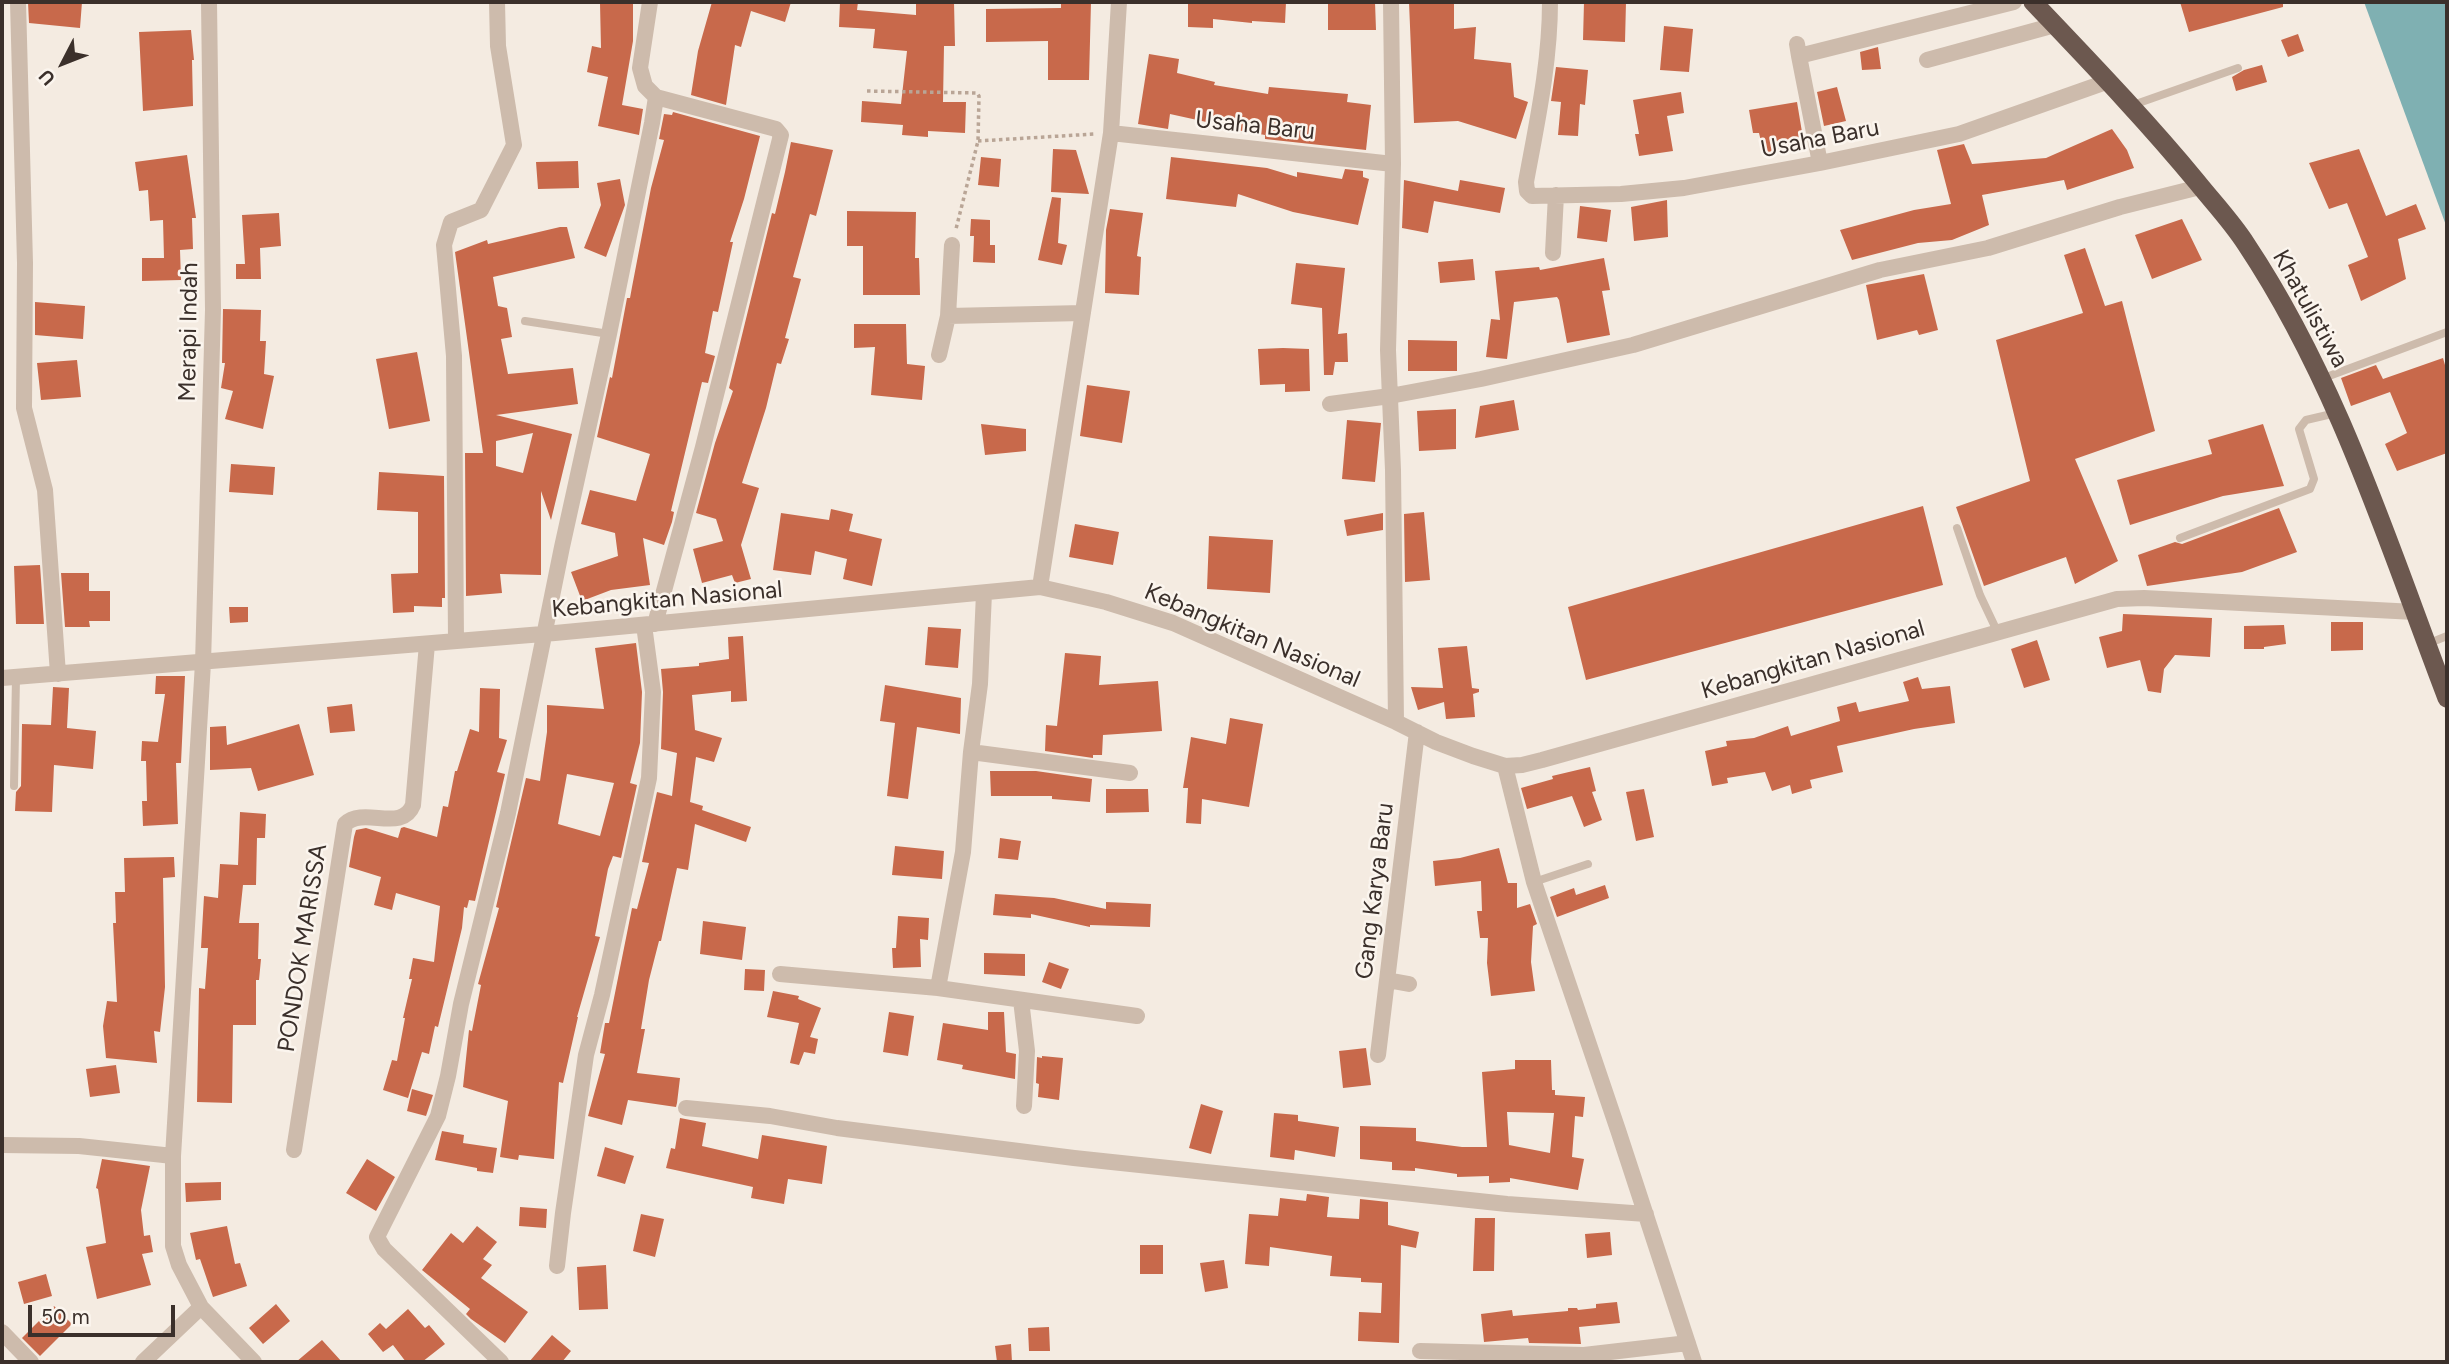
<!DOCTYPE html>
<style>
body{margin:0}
#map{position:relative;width:2449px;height:1364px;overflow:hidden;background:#f4ebe1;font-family:Figtree,sans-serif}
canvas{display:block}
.frame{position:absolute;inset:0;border:4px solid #3b302b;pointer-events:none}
.north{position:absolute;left:28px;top:28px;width:70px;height:70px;-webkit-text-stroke:5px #fbf5ee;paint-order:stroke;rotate:228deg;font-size:19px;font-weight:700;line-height:28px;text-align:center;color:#3b302b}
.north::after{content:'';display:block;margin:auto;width:24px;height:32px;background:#3b302b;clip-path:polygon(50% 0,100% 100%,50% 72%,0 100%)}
.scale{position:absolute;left:28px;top:1305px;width:147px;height:32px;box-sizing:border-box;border:4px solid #3b302b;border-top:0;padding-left:9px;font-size:21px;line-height:24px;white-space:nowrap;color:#3b302b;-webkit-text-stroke:5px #fbf5ee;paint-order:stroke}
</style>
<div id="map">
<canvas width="2449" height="1364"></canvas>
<div class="frame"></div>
<div class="north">U</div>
<div class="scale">50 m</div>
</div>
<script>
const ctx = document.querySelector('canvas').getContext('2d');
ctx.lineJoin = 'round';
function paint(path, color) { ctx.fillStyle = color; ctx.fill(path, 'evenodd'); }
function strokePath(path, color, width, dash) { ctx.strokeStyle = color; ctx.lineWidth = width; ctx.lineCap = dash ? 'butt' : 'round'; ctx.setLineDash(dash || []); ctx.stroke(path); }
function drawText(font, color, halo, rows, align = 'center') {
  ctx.font = font + ' Figtree,sans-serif'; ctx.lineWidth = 5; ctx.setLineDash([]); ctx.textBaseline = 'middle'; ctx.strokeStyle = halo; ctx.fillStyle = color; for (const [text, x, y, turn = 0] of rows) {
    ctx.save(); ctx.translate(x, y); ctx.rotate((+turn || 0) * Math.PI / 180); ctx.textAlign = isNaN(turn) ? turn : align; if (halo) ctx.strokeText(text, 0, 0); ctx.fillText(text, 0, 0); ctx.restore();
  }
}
const water = new Path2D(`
 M2364 2H2447V228Z`);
const building = new Path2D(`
 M28 2H82L80 28 29 23Z
 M712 2H791L785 22 751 11 741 47 735 45 726 105 691 95 698 51Z
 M840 2H858L857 10 916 15V2H954L955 46H944L943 102H966L965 133 928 131V137L902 135 903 125 861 122 862 101 901 104 907 51 873 48 875 29 839 27Z
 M1061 2H1091L1089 80H1048V41L986 42V9L1061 8Z
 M1188 2H1286L1285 23 1252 21V23L1213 19V28L1188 27Z
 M1328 2H1375L1376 30H1328Z
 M1409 2H1454V29L1476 27 1474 59 1511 63 1514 97 1528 102 1516 139 1458 121 1414 123Z
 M1584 2H1626L1625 42 1583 40Z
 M2180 2H2283V7L2189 32Z
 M600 3H633V41L622 105 643 109 639 135 598 126 608 77 587 72 592 46 601 48Z
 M1664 26 1693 29 1689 72 1660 70Z
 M191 30 194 60H192L193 106 143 111 139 32Z
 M2298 34 2304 51 2288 57 2281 40Z
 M1878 47 1881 69 1862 70 1860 52Z
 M1149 54 1179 59 1177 73 1215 82 1214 85 1268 94 1269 87 1348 94 1347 102 1371 105 1366 150 1265 139V135L1220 127V125L1170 114 1168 129 1138 124Z
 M2262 65 2267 82 2236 91 2232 77 2244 70Z
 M1556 67 1588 70 1585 105 1580 104 1578 136 1558 135 1561 102 1551 101Z
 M1837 87 1846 121 1824 126 1817 92Z
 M1681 92 1684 113 1667 116 1673 151 1639 156 1635 134H1639L1633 100Z
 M1797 102 1804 144 1764 154 1759 133H1753L1749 110Z
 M673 112 760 136 744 199 730 242H733L718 312 713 311 705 353 715 356 708 383 702 382 671 511 674 512 672 522 664 545 643 538 650 585 611 590 582 601 571 572 618 556 615 533 581 524 590 490 636 501 650 454 597 437 610 377 612 378 627 298H630L632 287 651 188 664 140 659 139 664 114 672 115Z
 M2112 129 2127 150 2134 168 2067 190 2064 180 1982 195 1989 225 1952 240 1918 243 1852 260 1840 230 1914 210 1951 204 1937 150 1964 144 1972 164 2046 158Z
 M791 142 833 150 816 216 810 214 793 277 801 279 785 338 789 339 781 364 777 363 766 408 742 483 759 488 741 545 751 579 735 583 732 575 702 583 693 549 723 541 716 519 696 513 715 443 733 391 729 388 772 213 775 214 785 172Z
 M1053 149 1076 150 1089 194 1051 192Z
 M2359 149 2386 216 2416 204 2426 229 2398 239 2406 279 2361 301 2348 265 2368 257 2347 203 2329 209 2309 163Z
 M187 155 196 218H192L193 249 180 250 181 280 142 281V258H164L163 220 150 221 148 190 139 191 135 162Z
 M981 157 1001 159 999 187 978 185Z
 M1171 157 1267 168 1297 177V172L1342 179 1345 169 1363 171V177L1369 179 1358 225 1293 212 1238 194 1236 207 1166 199Z
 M578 161 579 188 538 189 536 162Z
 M620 179 625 205 606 257 584 248 601 205 597 183Z
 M1404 180 1458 191 1460 180 1505 188 1500 213 1434 201 1428 233 1402 228Z
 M1052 197 1061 198 1058 243 1067 245 1062 265 1038 260Z
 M1667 200 1668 237 1634 241 1631 207Z
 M1580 206 1611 210 1607 242 1577 238Z
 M1110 209 1143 213 1137 256 1141 257 1139 295 1105 293 1106 230Z
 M847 211 916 212 915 258H919L920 295H863V246H847Z
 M279 213 281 246 260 248 261 279H236V264H245L242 215Z
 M971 219 990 220V245H995V263L973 262 974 236H970Z
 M2182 219 2202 260 2152 279 2135 235Z
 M560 227H567L575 258 493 277 498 306 507 308 512 337 501 339 508 374 573 368 578 404 496 415 572 434 551 520 541 491V575L500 574 502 593 466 596 465 453H483L455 252 487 240 488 244ZM533 433 523 473 496 466V441Z
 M2085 248 2105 306 2122 301 2155 431 2075 459 2118 561 2075 584 2066 557 1984 586 1956 507 2030 481 1996 340 2083 313 2064 255Z
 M1604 258 1610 290 1602 291 1610 335 1567 343 1559 300 1557 297 1514 302 1507 359 1486 357 1491 319 1500 320 1495 271 1539 267 1540 270Z
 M1473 259 1475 280 1440 283 1438 262Z
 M1296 263 1345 268 1338 334 1347 333 1348 362H1335L1333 375H1324L1322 308 1291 304Z
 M1924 274 1938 330 1919 335 1917 330 1877 340 1866 285Z
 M35 302 85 306 83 339 35 335Z
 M223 309 261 310 260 341H266L264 374 274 376 263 429 225 419 233 391 221 388 225 363H222Z
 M854 324H906L907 364 925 366 922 400 871 395 875 347 854 348Z
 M1408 340 1457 341V371H1408Z
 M1283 348 1309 349 1310 391 1285 392V384L1260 385 1258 349Z
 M417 352 430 421 389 429 376 359Z
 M2443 358 2447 372V453L2397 471 2385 444 2407 433 2390 392 2351 406 2341 378 2376 365 2383 379Z
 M77 360 81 397 41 400 37 363Z
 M1087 385 1130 391 1122 443 1080 436Z
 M1514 400 1519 430 1475 438 1480 406Z
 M1456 409V449L1419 451 1417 411Z
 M1347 420 1381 423 1375 482 1342 479Z
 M981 424 1026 429V451L985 455Z
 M2263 424 2284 486 2223 496 2130 525 2117 480 2212 454 2208 440Z
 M231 464 275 467 273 495 229 492Z
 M379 472 444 476 445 598H442V607L414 606V612L393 613 391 574 418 573V512L377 510Z
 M1923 506 1943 585 1586 680 1568 607Z
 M2279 508 2297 552 2242 572 2147 586 2138 555 2175 542 2182 544Z
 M831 509 853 514 849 531 882 539 872 586 843 579 847 559 815 551 811 575 773 570 781 513 829 520Z
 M1424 512 1430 580 1405 582 1404 514Z
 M1383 513V530L1347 536 1344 520Z
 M1075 524 1119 532 1113 565 1069 557Z
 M1209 536 1273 540 1270 593 1207 589Z
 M40 565 44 624H16L14 566Z
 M61 573H89V591H110V621H89L90 627H65Z
 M229 607H248V622L230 623Z
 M2123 614 2212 618 2210 657 2175 655 2164 669 2161 693 2148 691 2140 660 2107 668 2099 637 2122 631Z
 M2331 622H2363V650L2331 651Z
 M2284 625 2286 644 2264 647V649H2244V626Z
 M928 627 961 629 958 668 925 665Z
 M743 636 747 701 731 702V691L692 695 695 730 722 738 714 762 696 757 690 802 703 806 702 810 751 827 746 842 695 824 688 870 677 868 661 941H659L649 980 641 1029H645L637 1073 680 1078 677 1103 676 1107 628 1100 622 1125 588 1116 605 1054 600 1053 605 1023H609L632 908 637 909 649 863 642 862 657 792 672 796 677 753 661 749 663 692 661 669 699 666V663L729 659 728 637Z
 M2037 640 2050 680 2024 688 2011 649Z
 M636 643 642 692 640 743 630 783 637 785 621 858 613 856 608 869 595 936 600 937 577 1017H578L563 1083 559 1082 554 1159 519 1155 518 1160 500 1157 508 1101 463 1087 469 1030 472 1031 481 985 478 984 499 908 496 907 526 778 540 781 547 732V705L604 709 595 648ZM567 774 614 783 600 836 558 824Z
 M1467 646 1472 688 1479 689V692L1473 694 1475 717 1446 719 1444 702 1418 710 1411 687 1443 688 1438 648Z
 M1065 653 1101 656 1099 685 1158 681 1162 731 1103 735 1102 755H1093V758L1045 751 1046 725 1057 726Z
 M156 676H185L181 763H176L178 824 143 826 142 801H147L146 761H141L142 741 158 742 165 694H155Z
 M1918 677 1922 689 1950 686 1955 723 1914 729 1837 746 1843 772 1810 780 1812 788 1792 794 1790 785 1772 791 1765 772 1727 778 1728 783 1712 786 1705 751 1727 746 1726 741 1754 738 1788 726 1791 736 1840 721 1837 707 1856 702 1859 712 1909 701 1903 682Z
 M885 685 961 698 960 734 917 727 908 799 887 796 895 723 880 721Z
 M53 687 69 688 67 728 96 731 93 769 54 765 52 812 15 811 16 792 21 786 22 724 51 725Z
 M480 688 500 689 499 738 507 740 497 772 505 774 475 901 469 900 467 908 464 907 462 928 438 1027 435 1026 429 1054 422 1052 408 1098 383 1090 392 1060 397 1061 405 1018H403L412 979H409L413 958 434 962 440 906 396 893 392 910 374 905 381 877 349 867 354 837 356 830 366 828 398 838 401 828 404 827 437 837 443 806 448 807 455 771H457L470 729 479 732Z
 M352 704 355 731 330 733 327 707Z
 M1230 718 1263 724 1249 807 1202 799 1201 824 1186 823 1188 788H1183L1191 737 1226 744Z
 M299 724 314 775 258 791 251 768 210 770V727L226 726 227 745Z
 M1590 767 1596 791 1592 792 1602 820 1584 827 1572 796 1527 809 1521 788 1553 779 1552 776Z
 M990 771H1036L1092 779 1090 802 1052 799V796H991Z
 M1106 789H1148L1149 812 1106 813Z
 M1644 789 1654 837 1636 841 1626 792Z
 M240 812 266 814 265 838H257L256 885H243L239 923H259L258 959H261L259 980H256V1025H233L232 1103 197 1102 199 988 205 989 208 948H201L204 896 218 898 220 864 238 865Z
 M1000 838 1021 841 1018 860 998 858Z
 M895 846 944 851 942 879 892 875Z
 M1499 848 1508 883H1517V908L1530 904 1537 924 1533 926 1531 962 1535 991 1491 996 1487 963 1488 938H1480L1477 911H1482L1481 881 1435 886 1433 861 1460 858Z
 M174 857 175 877 163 878 165 987 160 1032 154 1031 157 1063 106 1058 103 1026 107 1001 117 1002 113 923H116L115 892H125L124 858Z
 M1605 885 1609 898 1557 917 1550 897 1574 888 1576 895Z
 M995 894 1054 898 1106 909V902L1151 904 1150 927 1090 925V927L1031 914V918L993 915Z
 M898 916 929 918 928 940 920 939 921 967 893 968 892 948H896Z
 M703 921 746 927 742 960 700 954Z
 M984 953 1025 954V976L984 974Z
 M1049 962 1069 969 1061 989 1042 982Z
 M745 969 765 970 764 991 744 990Z
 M773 991 799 996 798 999 821 1008 810 1037 818 1039 815 1054 804 1052 799 1065 790 1063 799 1023 767 1017Z
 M889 1012 914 1016 908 1056 883 1052Z
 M988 1012H1004L1006 1052 1016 1054 1015 1079 962 1069 963 1065 937 1060 943 1023 988 1030Z
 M1366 1048 1371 1085 1343 1088 1339 1051Z
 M1042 1056 1063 1058 1059 1100 1038 1097 1039 1084 1036 1083 1037 1057 1042 1058Z
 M1515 1060H1551L1552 1090H1555V1095L1585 1097 1583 1117 1575 1116 1572 1157 1584 1159 1578 1190 1510 1178V1182L1489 1183V1176L1457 1177V1174L1415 1168V1171L1392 1170V1162L1360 1159V1126L1416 1128V1141L1462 1147H1487L1482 1072 1515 1069ZM1507 1112 1554 1113 1550 1153 1509 1145Z
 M116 1065 120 1093 90 1097 86 1069Z
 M412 1089 433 1095 426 1116 407 1111Z
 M1201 1104 1223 1111 1211 1154 1189 1148Z
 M1274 1113 1298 1115V1121L1339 1127 1335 1157 1295 1150 1294 1160 1270 1157Z
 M680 1118 706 1123 702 1146 758 1159 762 1135 827 1146 822 1184 788 1179 784 1204 751 1198 753 1187 666 1168 671 1148 675 1149Z
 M442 1131 464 1135 463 1143 497 1148 493 1173 477 1171V1168L435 1160Z
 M605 1147 634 1156 625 1184 597 1176Z
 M102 1159 150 1166 141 1210 144 1236 150 1235 153 1252 142 1254 151 1285 97 1299 86 1247 106 1243 98 1189 96 1188Z
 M367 1159 395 1177 376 1211 346 1193Z
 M221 1182V1200L186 1202 185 1183Z
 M1307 1194 1329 1197 1327 1217 1359 1219 1360 1199 1388 1202V1225L1419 1232 1416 1248 1401 1245 1399 1343 1358 1341 1359 1312 1381 1313 1382 1283 1361 1282V1278L1330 1276 1332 1256 1270 1247 1269 1266 1245 1264 1249 1214 1278 1216 1280 1198 1306 1201Z
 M520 1207 547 1209 546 1228 519 1226Z
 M641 1214 664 1219 655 1257 633 1251Z
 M1475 1218H1495L1494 1271H1473Z
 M227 1226 235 1264 240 1263 247 1286 213 1297 200 1259 196 1260 190 1233Z
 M477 1226 497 1242 483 1259 492 1265 481 1278 528 1312 505 1343 471 1319 466 1314 470 1309 422 1270 451 1233 463 1243Z
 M1610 1232 1612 1255 1587 1258 1585 1234Z
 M1140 1245H1163V1274H1140Z
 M1224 1260 1228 1288 1205 1292 1200 1263Z
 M606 1265 608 1309 579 1310 577 1267Z
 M46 1274 52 1296 24 1304 18 1282Z
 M1617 1302 1620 1323 1579 1327 1581 1344 1529 1343 1528 1338 1484 1342 1481 1314 1512 1310 1513 1316 1568 1311V1308H1577L1578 1310 1596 1308V1304Z
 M276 1304 290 1321 263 1344 249 1328Z
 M54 1306 72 1324 40 1356 22 1338Z
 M408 1309 425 1328 429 1325 445 1344 422 1362H406L393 1345 383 1352 368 1334 380 1323 386 1329Z
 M1049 1327 1050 1351H1029L1028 1328Z
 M552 1335 571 1351 562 1362H529Z
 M322 1340 342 1362H296Z
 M1011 1344 1012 1362H997L995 1346Z`);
const path = new Path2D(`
 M867 91 977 93 979 96 978 141 956 229
 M978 141 1094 134`);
const service = new Path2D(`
 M2133 105 2238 68
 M525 321 609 334
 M2321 379 2447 332
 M1957 528 1980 595 1997 631
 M2180 538 2310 489 2314 479 2299 429 2306 420 2336 413
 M2427 644 2447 636
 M14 786 16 677
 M1534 882 1588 864`);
const minor = new Path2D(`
 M18 2 25 263 24 408 45 490 58 674
 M209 2 213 310 203 663 173 1156V1246L179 1265 201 1307 254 1362
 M1391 2 1393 164 1388 350 1393 470 1396 722
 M1550 2C1550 63 1537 122 1526 182L1527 191 1532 196 1621 194 1684 188 1820 163 1959 134 2109 81
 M1797 44 1799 56 2014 2
 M1799 56 1820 163
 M1927 60 2055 25
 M1111 133 1393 164
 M1553 253 1556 195
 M948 316 1083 313
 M939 355 948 316 952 245
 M1330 404 1390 396 1481 379 1633 345 1880 270 1988 248 2120 207 2200 187
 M1040 587 1111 133 1119 2
 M655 624 703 447 781 135 776 129 656 97
 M456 641 454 356 444 245 451 222 481 210 514 145 498 46 497 2
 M2 678 555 633 1040 587 1106 602 1173 623 1396 722 1436 742 1473 756 1505 766 1522 765 1542 760 2117 599 2144 598 2415 612
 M971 752 1130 773
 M1505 766 1534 882 1618 1130 1694 1362
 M780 974 938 988 1137 1016
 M1387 980 1409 984
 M938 988 963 852 971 752 980 684 984 593
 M1021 1000 1027 1051 1024 1106
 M1378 1055 1417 732
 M686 1108 770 1116 837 1128 1074 1158 1507 1204 1646 1214
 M2 1145 79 1146 173 1156
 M294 1150 345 824C364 806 402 833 413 805L427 644
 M557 1266 563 1213 586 1055 602 995 649 778 653 692 644 625
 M2 1332 31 1362
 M1420 1351 1584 1355 1688 1343
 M143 1362 201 1307
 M501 1362 384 1249 377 1237 438 1116 448 1076 461 1004 508 813 562 547 609 334 652 123 656 97 645 86 640 68 650 2`);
const trunk = new Path2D(`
 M2033 2C2089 61 2145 119 2197 182 2213 202 2232 222 2246 244 2338 382 2388 544 2447 698`);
const streetNames = [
 ["Usaha Baru",1255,126,6],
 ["Usaha Baru",1820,139,-11],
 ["Khatulistiwa",2310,309,61],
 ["Merapi Indah",189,332,-89],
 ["Kebangkitan Nasional",667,600,-5],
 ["Kebangkitan Nasional",1252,636,23],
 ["Kebangkitan Nasional",1813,660,-16],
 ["Gang Karya Baru",1375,891,-83],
 ["PONDOK MARISSA",303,948,-81]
];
paint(water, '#7fb0b2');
paint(building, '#c8694b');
strokePath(path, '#b9a596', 3.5, [3.5, 3.5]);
strokePath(service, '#cdbbac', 8);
strokePath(minor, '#cdbbac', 16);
strokePath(trunk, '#6c584f', 19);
drawText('24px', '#3b302b', '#fbf5ee', streetNames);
</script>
